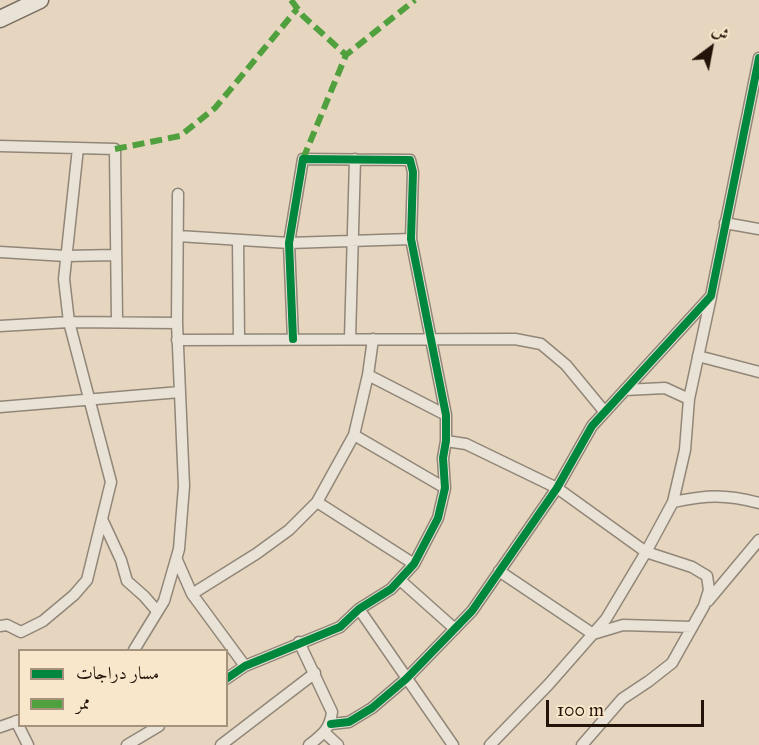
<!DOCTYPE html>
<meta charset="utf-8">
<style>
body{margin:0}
#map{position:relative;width:759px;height:745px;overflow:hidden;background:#e6d6bf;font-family:"IM FELL Great Primer",Amiri,serif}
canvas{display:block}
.legend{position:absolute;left:18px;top:649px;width:210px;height:78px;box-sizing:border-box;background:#f9e7cb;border:2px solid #a4927d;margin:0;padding:8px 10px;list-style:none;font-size:18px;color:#241309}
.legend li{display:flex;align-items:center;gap:12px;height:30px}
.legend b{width:30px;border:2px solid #a4927d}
.north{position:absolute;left:681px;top:18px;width:60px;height:60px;-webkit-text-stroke:4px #f9e7cb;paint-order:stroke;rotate:32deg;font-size:16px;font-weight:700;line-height:24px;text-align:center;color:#241309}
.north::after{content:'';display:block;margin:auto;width:21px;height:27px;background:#241309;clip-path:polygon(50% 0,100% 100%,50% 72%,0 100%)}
.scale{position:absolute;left:546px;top:700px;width:158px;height:27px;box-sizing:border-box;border:3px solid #241309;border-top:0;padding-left:8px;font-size:18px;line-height:21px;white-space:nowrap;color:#241309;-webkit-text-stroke:4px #f9e7cb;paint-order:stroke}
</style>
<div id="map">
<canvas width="759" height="745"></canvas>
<ul class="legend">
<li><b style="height:8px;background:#00873e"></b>مسار دراجات</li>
<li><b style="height:8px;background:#50a03e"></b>ممر</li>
</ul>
<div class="north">ش</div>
<div class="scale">100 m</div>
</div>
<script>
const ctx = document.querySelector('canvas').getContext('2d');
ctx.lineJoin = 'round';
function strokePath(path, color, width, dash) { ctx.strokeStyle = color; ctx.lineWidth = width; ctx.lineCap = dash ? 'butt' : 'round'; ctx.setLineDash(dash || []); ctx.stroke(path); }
const street = new Path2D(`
 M0 146 78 148 64 279 69 322 111 482 87 580 74 595 43 621 21 632 7 625 0 626
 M78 148 115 149 117 321
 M725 223 759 229
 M178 236 289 243 411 239
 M238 240 239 339
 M0 252 66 256 116 255
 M0 326 69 322 177 323
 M350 339 355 159
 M177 340 515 339 541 344 566 365 604 411
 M698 356 759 372
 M368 375 446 415
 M689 399 711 297
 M0 407 180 392
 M354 435 445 488
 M446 441 466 444 557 488 646 552 692 567 707 576 709 590 704 606 672 663 649 681 622 699 582 745
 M317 502 414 564
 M673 502C707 495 725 494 759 503
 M102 519 121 560 127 581 144 596 157 611
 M177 560 192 594 245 666
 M499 571 593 634 623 625 692 627
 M400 580 455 629
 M192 594 256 554 289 530 317 502 354 435 368 375 373 339
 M708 601 759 540
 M359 609 453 745
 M299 642 332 712C330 729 322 735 309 745
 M134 650 164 601 179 549 184 486 177 323 178 194
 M226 679 245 666 340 627 359 609 391 589 414 564 438 518 445 488 443 458 446 441V415L411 239 413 172 410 160 303 159 289 243 293 339
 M16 721 28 745
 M331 724 349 722 372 708 406 679 472 611 557 488 592 426 711 296 759 58
 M0 727 20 720
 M325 733 338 745
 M127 745 159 726
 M221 745 315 673
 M490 745 549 684 606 619 646 552 673 502 685 450 689 399 665 388 625 390`);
const secondary = new Path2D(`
 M0 19 40 0`);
const quiet = new Path2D(`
 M291 0 303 16 346 55
 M115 149 180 136 215 108 297 9
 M303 159 346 55 415 0`);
const cycleway = new Path2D(`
 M226 679 245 666 340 627 359 609 391 589 414 564 438 518 445 488 443 458 446 441V415L411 239 413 172 410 160 303 159 289 243 293 339
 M331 724 349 722 372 708 406 679 472 611 557 488 592 426 711 296 759 58`);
strokePath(street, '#918678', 13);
strokePath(secondary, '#766c60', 19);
strokePath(street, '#e9e2d6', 10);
strokePath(secondary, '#e9e2d6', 16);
strokePath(quiet, '#50a03e', 6, [12, 6]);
strokePath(cycleway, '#00873e', 8);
</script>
